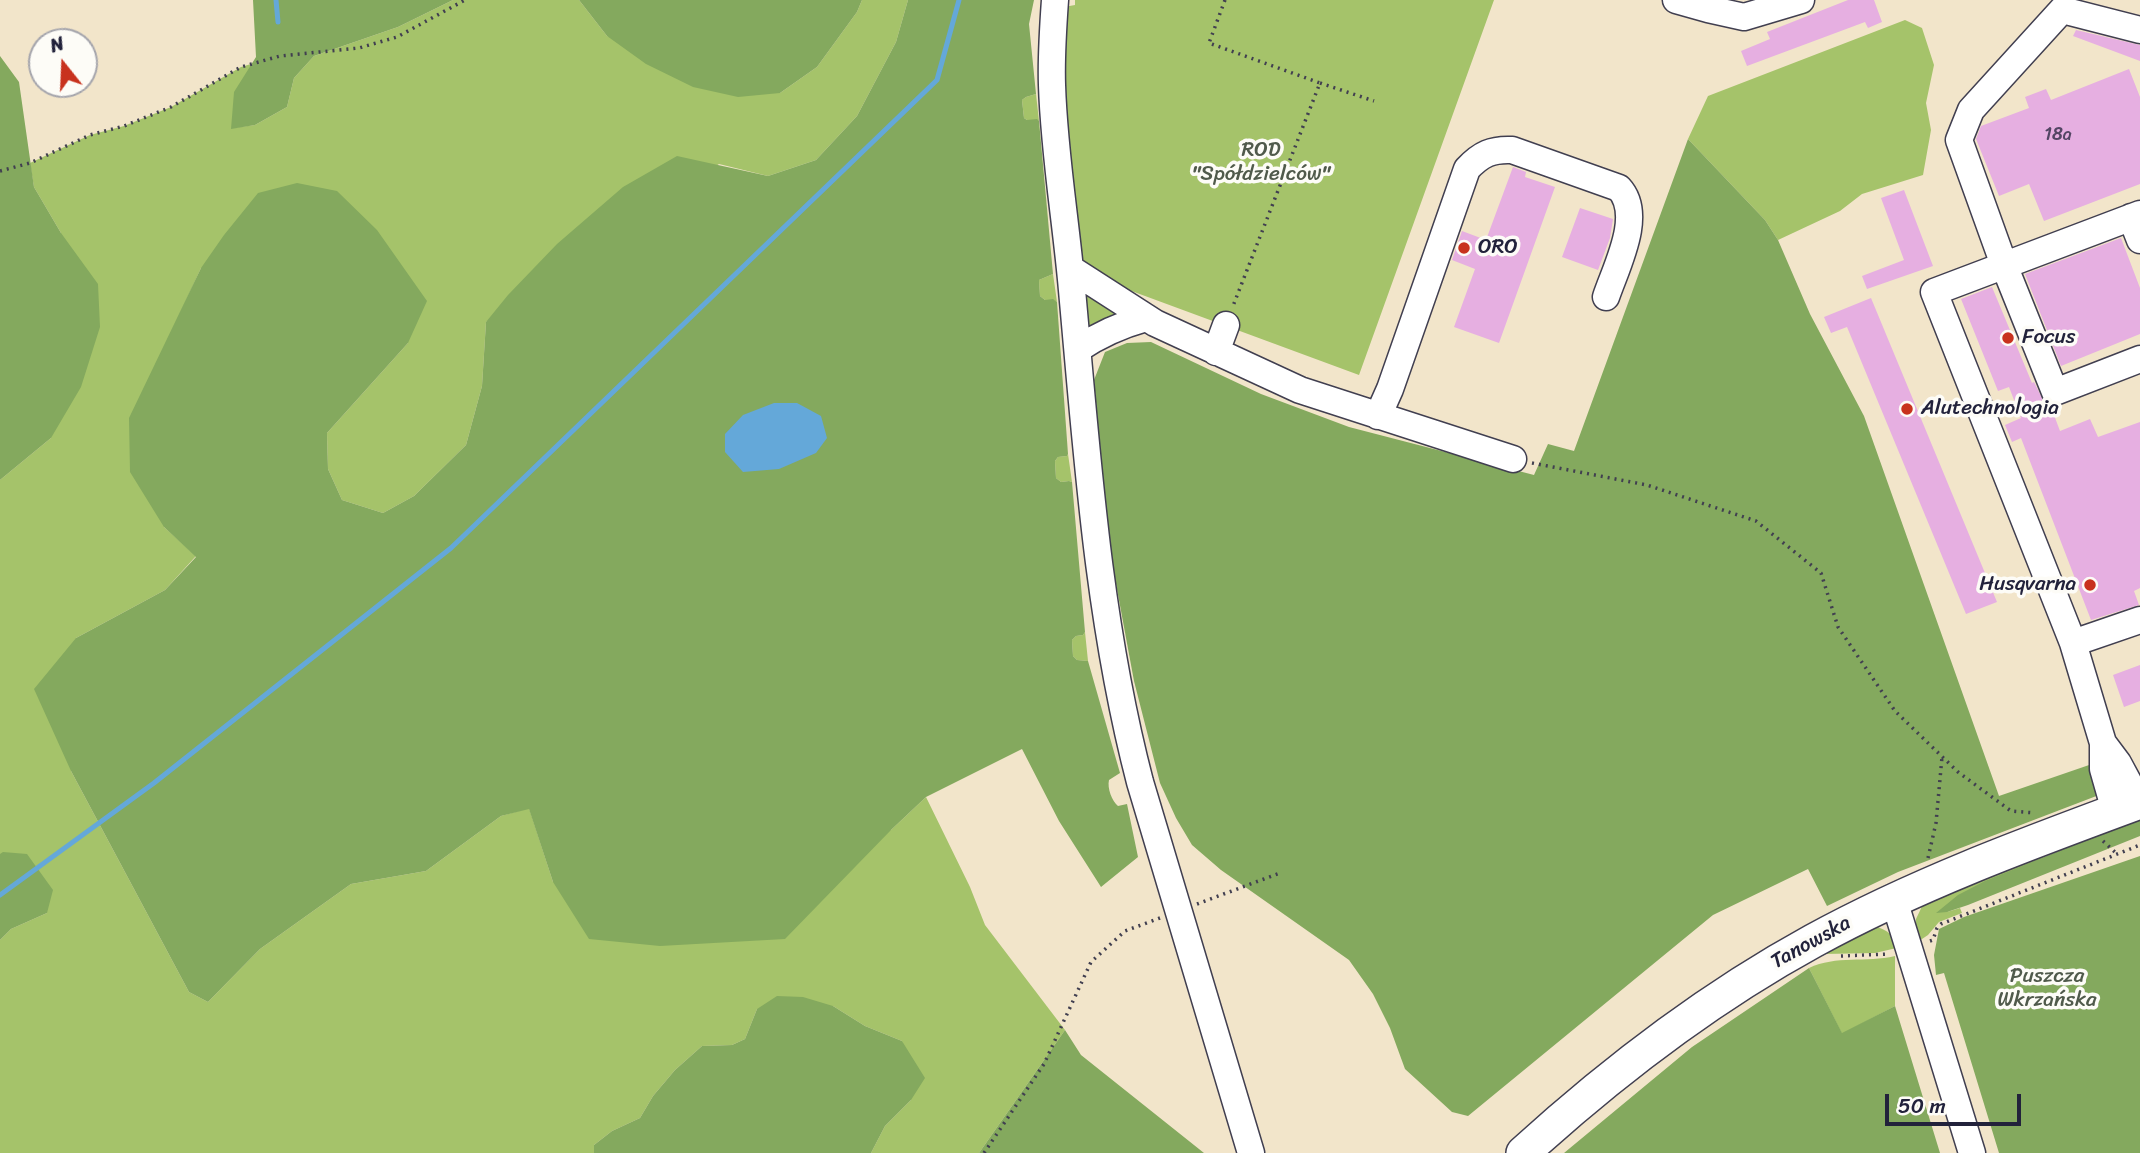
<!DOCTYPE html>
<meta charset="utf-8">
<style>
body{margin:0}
#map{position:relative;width:2140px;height:1153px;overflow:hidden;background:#f2e5ca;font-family:Sriracha,sans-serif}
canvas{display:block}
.north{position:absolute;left:28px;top:28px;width:70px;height:70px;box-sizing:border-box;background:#fdfcf7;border:2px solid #a5a5ac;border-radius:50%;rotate:342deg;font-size:19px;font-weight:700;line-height:28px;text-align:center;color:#22223b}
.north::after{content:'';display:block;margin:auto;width:24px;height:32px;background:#c8321e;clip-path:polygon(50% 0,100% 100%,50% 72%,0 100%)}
.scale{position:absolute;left:1885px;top:1094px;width:136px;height:32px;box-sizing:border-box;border:4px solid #22223b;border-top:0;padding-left:9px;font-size:21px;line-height:24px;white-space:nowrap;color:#22223b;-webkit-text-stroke:5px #fdfcf7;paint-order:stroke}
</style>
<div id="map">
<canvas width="2140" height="1153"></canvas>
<div class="north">N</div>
<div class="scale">50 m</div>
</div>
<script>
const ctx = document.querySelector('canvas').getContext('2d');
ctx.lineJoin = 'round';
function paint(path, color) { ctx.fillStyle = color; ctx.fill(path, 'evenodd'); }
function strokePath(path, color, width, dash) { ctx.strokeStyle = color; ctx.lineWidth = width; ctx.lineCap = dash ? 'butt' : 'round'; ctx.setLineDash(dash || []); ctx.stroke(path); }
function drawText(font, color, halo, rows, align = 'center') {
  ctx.font = font + ' Sriracha,sans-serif'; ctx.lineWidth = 7; ctx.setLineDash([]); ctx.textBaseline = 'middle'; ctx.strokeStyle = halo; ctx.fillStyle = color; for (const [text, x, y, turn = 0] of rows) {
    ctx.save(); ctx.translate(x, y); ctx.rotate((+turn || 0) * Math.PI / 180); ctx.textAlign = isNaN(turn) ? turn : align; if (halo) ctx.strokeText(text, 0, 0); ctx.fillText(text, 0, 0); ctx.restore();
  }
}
const green = new Path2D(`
 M453 0H579L607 36 780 93 817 67 857 12 862 0H908L896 42 857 116 816 160 768 176 719 164 486 322 482 386 466 445 414 496 383 513 342 500 328 469 327 433 408 343 201 268 171 333 164 527 196 556 165 590 76 638 71 771 189 992 208 1002 260 949 351 884 426 871 501 816 529 808 553 882 891 830 926 797 970 887 985 925 1065 1030 979 1153H871L885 1126 911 1100 902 1041 865 1026 833 1006 757 1009 745 1039 732 1045 702 1046 675 1070 653 1096 640 1118 612 1131 594 1145V1153H0V940L11 929 47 913 0 854V480L51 438 61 233 34 187 30 163 90 135 124 126 171 107 241 67 251 64 232 128 255 125 287 107 294 78 314 56 398 27Z
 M1075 0H1494L1359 375 1099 279 1079 260 1063 90 1064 7 1075 5Z
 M1905 20 1922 28 1934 65 1926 103 1931 130 1923 175 1862 194 1840 211 1778 240 1765 220 1688 139 1708 96Z
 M1036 94 1039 121 1037 120H1027L1024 118 1022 100 1026 97Z
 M1053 274 1057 302 1053 300H1045L1040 296 1039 280Z
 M1079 286 1131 317 1083 332Z
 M1068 454 1072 482 1069 481 1061 482 1056 478 1055 461 1058 457 1067 456Z
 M1085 632 1088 661 1077 660 1073 656 1072 640 1076 636 1083 635Z
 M2140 818 2047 855 1947 912 1960 908 1962 913 1939 922 1928 935 1916 943V919L1925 900Z
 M1867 925C1884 927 1892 933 1901 947L1875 953 1824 954Z
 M1895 956V1006L1842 1034 1809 968C1836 955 1866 963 1895 956Z`);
const forest = new Path2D(`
 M253 0H453L398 27 314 56 294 78 287 107 255 125 231 129 234 92 256 57Z
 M579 0H862L857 12 817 67 780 93 738 97 693 87 646 64 607 36Z
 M908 0H1034L1029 24 1036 94 1026 97 1022 100 1024 118 1027 120 1037 119 1039 121 1053 274 1039 280 1040 296 1045 300 1053 299 1057 302 1068 454 1067 456 1058 457 1055 461 1056 478 1061 482 1069 481 1072 482 1085 632 1083 635 1076 636 1072 640 1073 656 1077 660 1088 661 1120 773 1109 780C1107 788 1112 801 1118 806L1127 804 1138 857 1101 887 1059 821 1022 749 926 797 891 830 785 939 660 946 589 939 553 882 529 809 501 816 426 871 351 884 260 949 208 1002 189 992 71 771 34 689 76 638 165 590 196 557 164 527 130 472 129 418 201 268 224 235 258 193 297 183 337 191 377 230 427 301 408 343 327 433 328 469 342 500 383 513 414 496 466 445 482 386 486 322 508 295 557 244 623 187 677 156 768 176 816 160 857 116 896 42Z
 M0 56 19 82 34 187 61 233 98 284 100 327 81 387 51 438 0 480Z
 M1688 139 1765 220 1778 240 1810 314 1864 416 1999 796 2092 764 2099 795 1898 872 1827 906 1808 869 1713 915 1468 1116 1452 1112 1405 1069 1390 1028 1373 994 1349 960 1221 870 1192 845 1176 818 1160 783 1134 681 1109 546 1094 380 1105 352 1127 343 1151 342 1261 394 1349 427 1534 475 1548 444 1574 451Z
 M2140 818V836L1968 905 1947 912 1936 913 1958 895 1985 881Z
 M3 852 27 854 53 890 47 913 11 929 0 940V854Z
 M2140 856V1153H1999L1944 973 1936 975 1934 955 1939 929 1964 917Z
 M1809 968 1842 1033 1895 1006 1940 1153H1564L1692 1047Z
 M777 996 803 997 833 1006 865 1026 902 1041 925 1078 911 1100 885 1126 871 1153H594V1145L612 1131 640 1118 653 1096 675 1070 702 1046 732 1045 745 1039 757 1009Z
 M1065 1030 1081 1055 1204 1153H979Z`);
const water = new Path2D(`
 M774 403H797L821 416 827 438 816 453 779 469 743 472 725 452V434L743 415Z`);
const stream = new Path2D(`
 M276 0 278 22
 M0 895 154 783 451 548 937 80 959 0`);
const building = new Path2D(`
 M1848 0H1874L1882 22 1868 28 1865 22 1747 66 1741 51 1770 39 1767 32Z
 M2076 30 2140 45V61L2073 36Z
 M2129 69 2140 97V184L2044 221 2029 184 1999 196 1976 139 1981 126 2029 108 2025 97 2046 89 2051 100Z
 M1513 167 1526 172 1525 177 1555 187 1499 343 1454 327 1475 269 1452 260 1462 231 1486 240Z
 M1904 190 1933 266 1867 289 1862 276 1904 260 1881 198Z
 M1580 208 1613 219 1610 238 1598 270 1562 257Z
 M2121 238 2140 288V334L2061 366 2025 274Z
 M1992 287 2032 383 2034 382 2045 404 2051 407 2060 431 2090 419 2098 437 2140 422V588L2134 591 2139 605 2091 620 2021 438 2012 442 2005 425 2021 418 2009 387 1998 391 1961 299Z
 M1871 298 1997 602 1966 614 1847 327 1831 333 1824 317Z
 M2140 665V701L2124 707 2113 675Z`);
const path = new Path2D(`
 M1225 0 1209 43 1320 83 1233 306
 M1320 83 1374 101
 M0 171 30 163 90 135 124 126 171 107 241 67 280 56 359 48 397 37 465 0
 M1532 463 1647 485 1756 521 1821 573 1838 627 1895 711 1958 772 2011 811 2035 813
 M2103 841 2117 854
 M1928 858 1936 823 1942 757
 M1197 904 1280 873
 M1930 941 1933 940 1937 928 1941 924 2140 845
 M1841 956 1889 954
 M984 1153 1044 1064 1091 962 1125 931 1160 918`);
const minor = new Path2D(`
 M1055 0C1053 28 1051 56 1052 85 1054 153 1066 221 1072 290 1087 455 1098 621 1140 782L1251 1153
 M1676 0 1708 9 1744 17 1801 0
 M2140 30 2062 10 1971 110 1959 140 2004 265 2055 392 2140 359
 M2131 217 2140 240
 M1071 269 1155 323 1300 390 1513 459
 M1078 349C1100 334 1121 325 1146 318
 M1216 352 1226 325
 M1378 416 1390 389 1467 169C1481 154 1492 149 1512 150L1619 188C1644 215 1616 267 1606 297
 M2073 643 2140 620
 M2103 743 2073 643 1934 292 2140 214
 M2115 811 2103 769V743L2118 763 2139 802
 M1894 900 1972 1153`);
const major = new Path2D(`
 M1523 1153C1612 1072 1707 999 1813 941 1917 884 2029 843 2140 802`);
const markers = [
 [1464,248,7,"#c8321e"],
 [2008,338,7,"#c8321e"],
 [1907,409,7,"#c8321e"],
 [2090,585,7,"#c8321e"]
];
const numberNames = [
 ["18a",2058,135]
];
const parkNames = [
 ["ROD",1261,151],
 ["\"Spółdzielców\"",1261,175],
 ["Puszcza",2047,977],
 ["Wkrzańska",2047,1001]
];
const poiNames = [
 ["ORO",1478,248],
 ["Focus",2022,338],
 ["Alutechnologia",1921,409],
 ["Husqvarna",2076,585,"right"]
];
const streetNames = [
 ["Tanowska",1811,943,-29]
];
paint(green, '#a5c36a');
paint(forest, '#84a95e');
paint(water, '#64a8d9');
strokePath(stream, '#64a8d9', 5);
paint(building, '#e6afe1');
strokePath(minor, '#413f50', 29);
strokePath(major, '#413f50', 36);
strokePath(path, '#413f50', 3.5, [2, 5]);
strokePath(minor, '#fff', 26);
strokePath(major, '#fff', 33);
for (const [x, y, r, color] of markers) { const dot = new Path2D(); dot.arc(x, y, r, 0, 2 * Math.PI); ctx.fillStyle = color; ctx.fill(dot); strokePath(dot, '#fdfcf7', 2.5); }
drawText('18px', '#534564', null, numberNames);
drawText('21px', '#505a4b', '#fdfcf7', parkNames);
drawText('21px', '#22223b', '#fdfcf7', poiNames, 'left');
drawText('21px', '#22223b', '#fdfcf7', streetNames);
</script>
